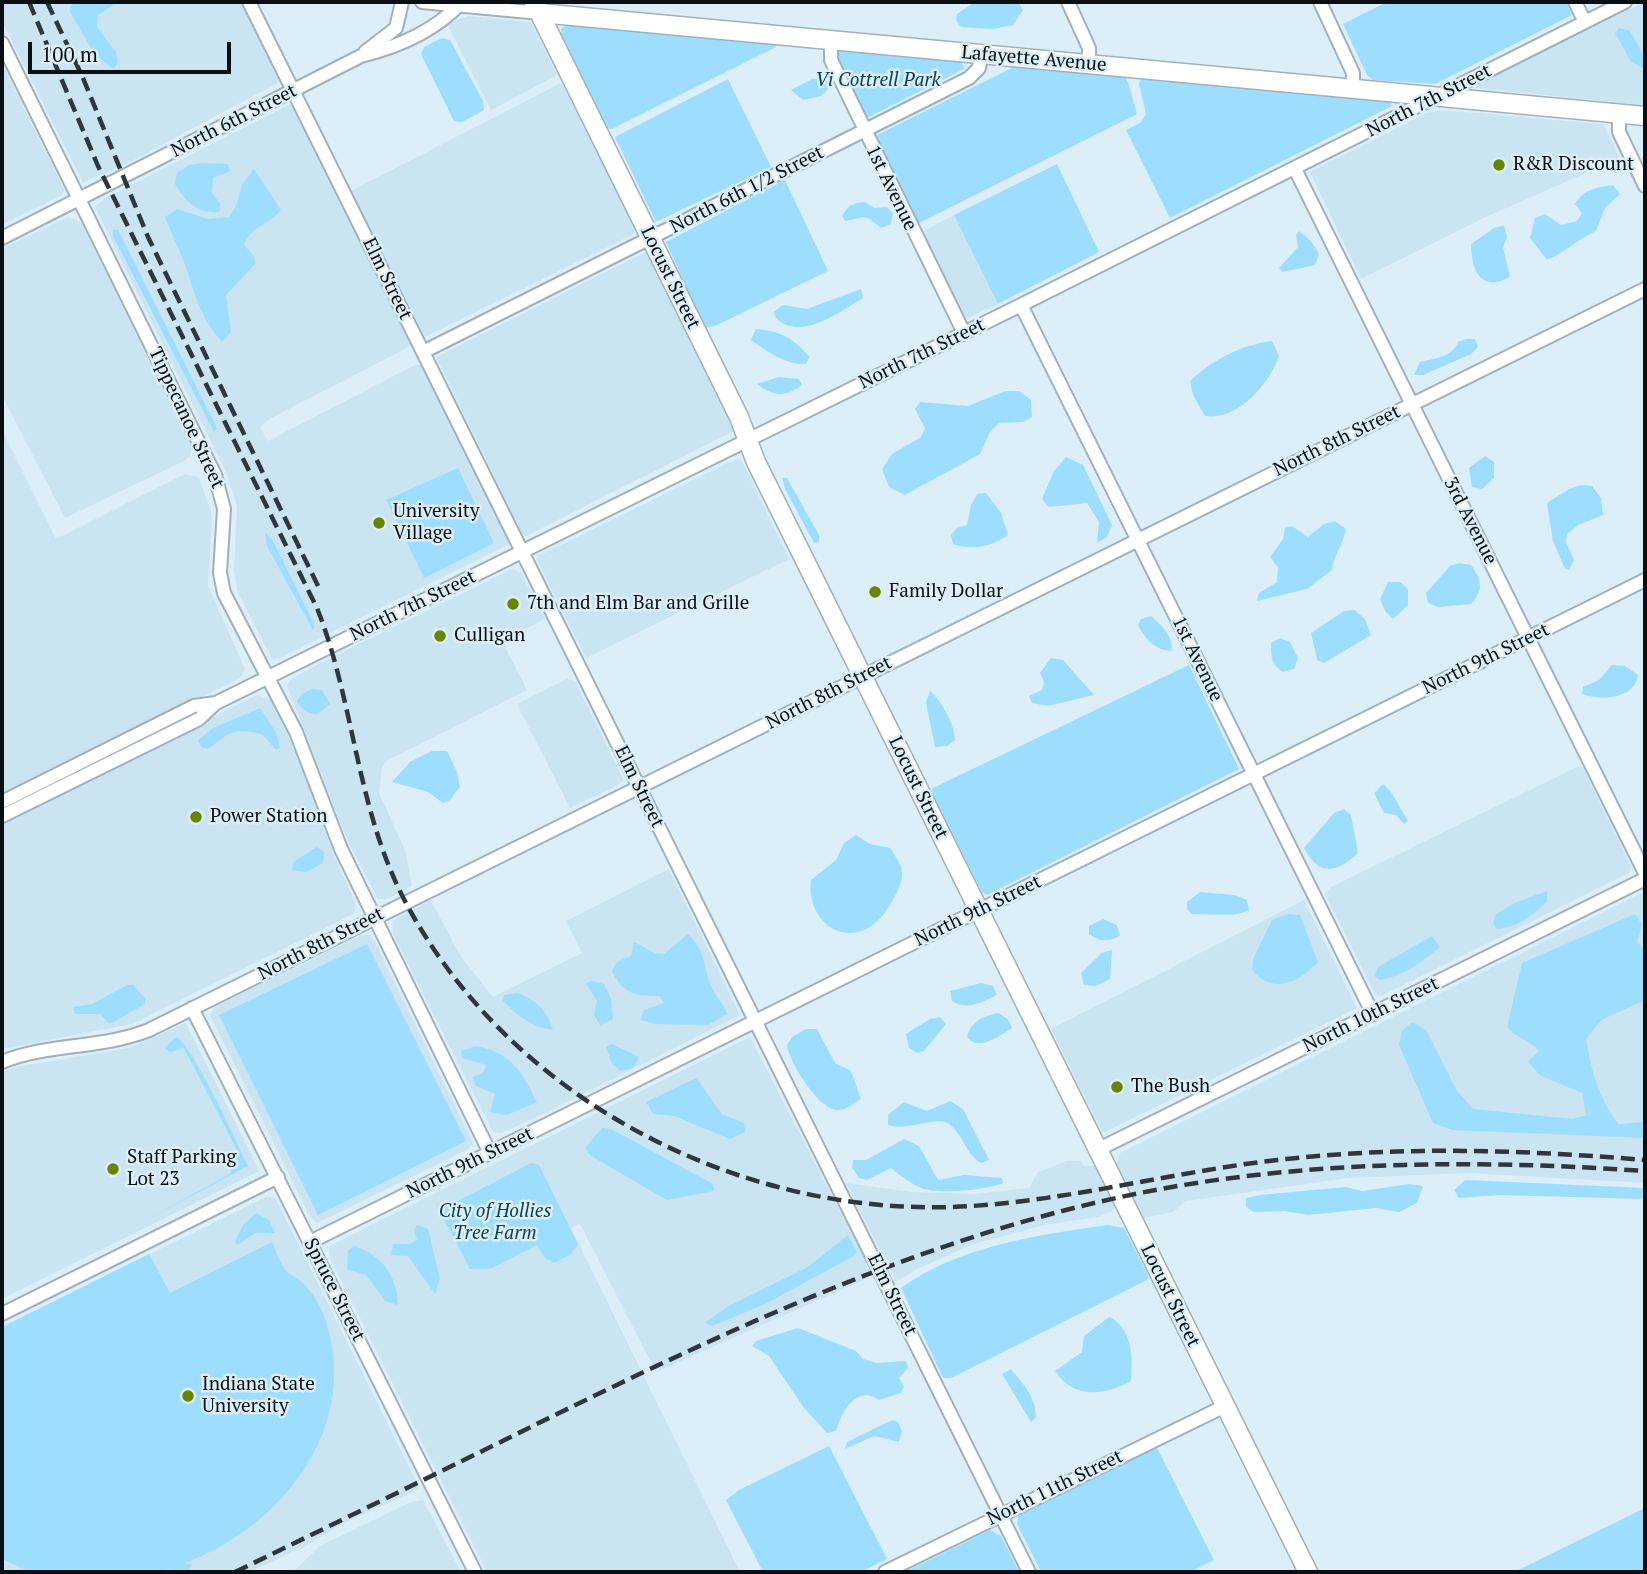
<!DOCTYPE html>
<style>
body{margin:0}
#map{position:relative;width:1647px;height:1574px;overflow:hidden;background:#dceff8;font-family:"PT Serif",serif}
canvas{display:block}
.frame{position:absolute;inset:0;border:4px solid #090f12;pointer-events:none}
.scale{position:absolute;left:28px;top:42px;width:203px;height:32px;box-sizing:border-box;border:4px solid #090f12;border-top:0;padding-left:9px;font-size:21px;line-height:24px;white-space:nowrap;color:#090f12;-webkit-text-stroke:5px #dceff8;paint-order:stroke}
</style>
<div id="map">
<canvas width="1647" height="1574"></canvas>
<div class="frame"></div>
<div class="scale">100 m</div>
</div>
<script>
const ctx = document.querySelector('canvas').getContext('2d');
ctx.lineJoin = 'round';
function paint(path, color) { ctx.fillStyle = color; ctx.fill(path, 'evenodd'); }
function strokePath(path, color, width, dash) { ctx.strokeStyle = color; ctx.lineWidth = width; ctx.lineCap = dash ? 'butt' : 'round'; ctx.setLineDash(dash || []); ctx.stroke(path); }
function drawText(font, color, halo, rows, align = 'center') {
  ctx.font = font + ' "PT Serif",serif'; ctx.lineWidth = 5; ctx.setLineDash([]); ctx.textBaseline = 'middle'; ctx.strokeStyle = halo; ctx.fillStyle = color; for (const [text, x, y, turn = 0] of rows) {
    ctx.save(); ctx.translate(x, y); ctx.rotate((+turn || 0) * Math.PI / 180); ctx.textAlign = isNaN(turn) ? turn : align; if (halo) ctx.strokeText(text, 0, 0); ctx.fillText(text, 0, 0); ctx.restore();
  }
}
const built = new Path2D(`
 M2 2H242L281 81 132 161 83 183 2 21Z
 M1645 2V105L1474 88 1476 85Z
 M468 16 531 22 557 75 491 110 447 24Z
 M2 64 64 189 62 195 2 225Z
 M559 84 563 85 635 229 634 234 425 337 351 191Z
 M289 105 293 106 411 343 407 348 271 418 260 427 268 441 415 365H423L511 543 276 660 272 659 238 593 234 571 237 506 227 474 95 207 105 198Z
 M1442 110 1603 124 1620 158 1488 216 1361 279 1310 172 1427 113Z
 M954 215 998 304 968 318 961 314 921 232Z
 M68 217 81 222 192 446 190 456 184 461 65 518 2 395V249Z
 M646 252 734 431 524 537 436 357Z
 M2 430 56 539 185 474 199 477 212 516 208 586 245 669 240 678 2 796Z
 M738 458 743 463 789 559 586 658 537 560 538 556Z
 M512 569 521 573 545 619 502 641 527 690 388 760 382 767 379 793 405 850 412 886 386 899H378L346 837 287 686 291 679 318 664Z
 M567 679 575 681 623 779 620 784 570 808 517 704Z
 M257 695 271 700 296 753 334 855 355 902V913L132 1024 2 1049V821Z
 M1579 766 1583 768 1631 866 1629 873 1381 996 1375 994 1325 894 1331 887Z
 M669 869 740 1015 547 1112 502 1133 493 1132 393 934 392 921 431 900 459 954 493 997 582 953 566 921Z
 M1641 893 1645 895V1183L1468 1173 1348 1178 1186 1201 1173 1212 1144 1218 1116 1162 1120 1153Z
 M1304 900 1357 1008 1103 1133 1051 1029Z
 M361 935H369L375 942 473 1143 467 1150 317 1223 310 1217 210 1015 215 1007Z
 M186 1023 259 1171 2 1299V1072L16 1067 129 1048Z
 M750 1037 863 1256 868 1270 866 1279 656 1372 580 1224 571 1228 740 1572H487L330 1258 329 1246Z
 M1067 1161H1081L1084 1166H1095L1115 1207 1114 1210 1098 1217 1049 1224 973 1244 915 1270 896 1282 846 1183 912 1192 973 1194 1029 1188 1038 1172Z
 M268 1196 276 1199 420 1489 342 1524 298 1551 295 1550 250 1572H2V1327Z
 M423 1500 461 1572H293L320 1546 411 1502Z`);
const green = new Path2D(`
 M73 2H118L98 15 97 27 116 52 118 62 114 69 95 55 69 10Z
 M975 2H1018L1023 10 1013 25 993 29 961 27 956 20 957 14Z
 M1387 2H1566L1572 15 1435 84 1373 80 1367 75 1343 24Z
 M567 25 775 44 776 47 612 129 608 128 561 34V29Z
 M1619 28 1630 31 1645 58V69L1631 62 1615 33Z
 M442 38 450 40 483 101 484 110 462 122 454 121 421 54 424 47Z
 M835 49 962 61 964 69 867 118 836 59Z
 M1018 65 1123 75 1128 82 1137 114 917 224 875 136Z
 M1142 76 1390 101 1392 106 1170 218 1126 130 1140 123 1146 114 1139 84Z
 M824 78 832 85 821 96 803 100 791 90 812 79Z
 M728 79 771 167 656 222 615 137Z
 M204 163 228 164 230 171 213 178 212 193 221 205 219 212C197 214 185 201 175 184L177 173 189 165Z
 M1057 164 1099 252 998 304 954 215Z
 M254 169 281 210C270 225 251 225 244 245L254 256 255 264 226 295 231 332 222 342C203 321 196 299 188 273 182 254 172 236 165 217L177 209 208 219 229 217 236 206 242 185Z
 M785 180 828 271 715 326 705 328 666 242Z
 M1613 185 1620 194 1605 208 1596 231C1578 239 1564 253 1547 260L1530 238 1535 218 1545 214 1561 225 1577 221 1582 213 1575 204C1584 189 1597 187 1613 185Z
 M865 202 874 208 887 207 893 213 891 224 881 228C861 212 868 218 845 221L842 216C848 205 853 203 865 202Z
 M1504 225 1507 237 1503 247 1510 277C1481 293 1471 270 1471 244L1494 228Z
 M113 230H118L215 424 217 429 214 432 113 236Z
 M1299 231 1311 241 1319 254 1315 265 1283 272 1279 268 1298 247 1296 235Z
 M861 289 863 298C840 312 800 342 776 318L774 312 783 305 807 309Z
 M756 329C780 331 794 338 809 357L806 364C785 365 767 351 751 340Z
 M1466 339H1475L1478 347 1471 354 1423 375H1414L1420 362C1435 358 1452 358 1458 342Z
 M1272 341 1279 356C1269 385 1237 421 1205 416L1193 395 1190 381C1213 360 1240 345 1272 341Z
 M779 377 799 379 802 385C785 398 773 396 757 384Z
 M1005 391H1019L1031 400 1032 417 1023 422 999 423 990 432 980 454 905 495 889 487 882 469 892 454 921 437 925 428 915 409 920 402 968 406Z
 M1485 456 1494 462V478L1482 489 1472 487 1469 468Z
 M1066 457 1083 465 1112 525 1107 537 1097 543 1099 522 1087 503 1049 507 1042 499 1054 471Z
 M458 468 494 543 424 578 386 500Z
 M782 478H787L819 535V542L814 543 785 489Z
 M1582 485 1592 486 1601 498 1603 515 1578 525 1567 534 1566 542 1574 560 1569 570 1565 569 1553 541 1547 503 1569 489Z
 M986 493 1001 513 1008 535C991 547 973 551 953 544L951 535 957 528 967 525 971 505 977 494Z
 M1335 521 1346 529C1343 545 1334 554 1332 570L1307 589 1257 601 1259 593 1277 582 1278 567 1270 557 1283 539 1285 528 1292 526 1308 537 1324 524Z
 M265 532 273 541 315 626 313 630 267 546Z
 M1459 563 1471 565C1482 580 1484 590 1471 604L1438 607 1428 603 1426 593 1450 566Z
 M1388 582H1400L1408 589V605L1393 619 1385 611 1380 599Z
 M1354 610 1365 619 1371 635 1324 663 1317 660 1311 633 1344 611Z
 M1151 616C1162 626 1173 636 1172 651 1155 650 1146 640 1138 625L1141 619Z
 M1280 638 1290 642 1298 658 1294 669 1283 672C1271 664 1271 657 1271 643Z
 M1051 658 1063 660 1094 695 1048 706 1032 703 1029 696 1042 690 1044 682 1040 673Z
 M1189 665 1239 769 987 895 982 892 931 791 933 788Z
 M1612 665 1625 666 1638 675C1635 699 1601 701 1582 694L1583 687 1599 680Z
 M312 689 322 690 330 704 316 715 305 711 297 702 301 694Z
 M930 690C942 703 954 722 955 740L947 746 935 747 926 703Z
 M260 708 277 734 280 748 276 750 263 735C233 726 230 733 208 749L201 747 198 740 213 728Z
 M432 751H447L457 772 460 787 450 800 443 803 428 792 392 782 410 762Z
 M1383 784 1391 792 1408 821 1404 824 1396 815 1384 813 1374 793Z
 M1344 809 1351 815 1358 853C1337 873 1319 877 1304 848L1334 813Z
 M856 835 870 844 890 848C894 855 902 864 902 872 903 880 898 891 894 898 888 908 881 920 870 927 836 947 806 914 811 880L836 860 844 843Z
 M317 847 324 852 323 863 306 872 292 870 293 862Z
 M1547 891V902C1533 914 1517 928 1497 929L1493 924 1495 915 1512 904Z
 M1200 892 1235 895 1247 900 1249 911 1232 915 1192 914 1187 909V902Z
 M1287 914 1300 915 1318 962C1299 983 1273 995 1252 970L1253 959 1272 920Z
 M1635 914 1642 925 1637 942 1645 951V1000L1601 1020 1586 1039C1591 1069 1599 1099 1618 1124L1645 1122V1138L1453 1130 1433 1123 1399 1045 1402 1031 1412 1022 1426 1030 1457 1091 1473 1109 1573 1119 1586 1115 1582 1093 1541 1076 1528 1062 1539 1051C1529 1039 1517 1039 1507 1027L1522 963Z
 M1103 919 1117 925 1120 936C1107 942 1100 942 1089 934V926Z
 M688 934C708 954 702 968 713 990 718 1000 724 1003 727 1014L708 1025 654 1024 640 1020 644 1010 664 1003 659 996C636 997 622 993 612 971L617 962 631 956 634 942 655 953 664 954Z
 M1432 936 1440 947C1422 962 1403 976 1380 980L1375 976 1378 967Z
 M367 944 466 1141 318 1215 219 1015Z
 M1112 950 1110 979 1096 986 1084 985 1081 973 1102 953Z
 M591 981 604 984 611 999 613 1019 600 1025 594 1015 597 1001 586 984Z
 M981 983 993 986 997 995C982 1002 967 1011 952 1001L950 991Z
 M127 985H134L145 999V1004L110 1024 100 1014H75L73 1007 92 1004Z
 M518 993C537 1001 547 1010 553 1030 531 1027 518 1016 503 1001L504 995Z
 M998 1013 1008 1019 1012 1028C999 1036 979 1052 967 1037 971 1021 983 1016 998 1013Z
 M940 1017 946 1024 924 1051 917 1053 909 1048 906 1034 930 1019Z
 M806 1029H817L835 1063 851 1071 861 1099C854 1104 845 1111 836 1110 817 1107 789 1062 787 1045L792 1037Z
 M176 1037C191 1042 238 1145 248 1166L144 1221 230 1174 236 1158 240 1156 184 1048 170 1052 164 1048Z
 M612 1044 639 1057 633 1068 621 1071 612 1064 606 1047Z
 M476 1046C513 1053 521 1072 537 1102L507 1115 490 1112 495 1094 476 1086 472 1077 483 1073 486 1065 462 1058 461 1051Z
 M696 1078 722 1114 744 1123 745 1132 730 1139 674 1116 653 1114 646 1102Z
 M950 1101 963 1109 989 1160 981 1163C965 1154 964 1135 949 1124 936 1115 908 1132 888 1125V1115L904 1102 927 1111Z
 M602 1128 611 1129 713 1184 714 1191 667 1200 591 1156 585 1148Z
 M904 1139 919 1146 938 1180 964 1175 1002 1178 1003 1183C988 1190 940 1194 924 1189 911 1184 902 1177 891 1168L867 1180 859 1178 852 1167 853 1160H866Z
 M531 1163 539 1165 578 1244 570 1255 554 1263 545 1258 537 1245 490 1269H470L444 1219 446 1207Z
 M1465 1180 1645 1188V1199L1498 1195 1459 1198 1454 1190Z
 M1409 1184 1423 1186 1417 1203 1399 1212 1376 1208 1308 1215 1285 1211 1254 1212 1246 1207V1198L1260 1195 1346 1187 1362 1191Z
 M256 1213 269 1220 275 1233H255L238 1245 235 1242 243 1225Z
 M417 1225 428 1229 440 1279 435 1294 408 1256 391 1255 393 1244H410L417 1240 414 1230Z
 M1107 1225 1124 1228 1149 1277 1147 1280 951 1378H943L901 1288C959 1246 1038 1235 1107 1225Z
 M848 1235 857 1252 852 1257 765 1304 712 1326 705 1323 727 1307 808 1267Z
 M272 1242C276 1251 280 1264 286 1271 290 1275 296 1277 300 1280 312 1291 323 1309 327 1325 359 1431 279 1528 185 1563L193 1565 185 1572H164L174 1567 159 1572H30L2 1559V1327L149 1254 170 1293Z
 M355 1246C382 1256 397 1275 398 1305L385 1301 366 1275 347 1269 348 1250Z
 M1109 1317C1133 1328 1133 1359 1131 1381 1104 1396 1073 1399 1055 1371L1082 1352 1084 1336Z
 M798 1328 856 1351 863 1359 876 1363 906 1361 908 1368 899 1378 904 1386 901 1393 879 1400C856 1384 841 1413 836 1431L827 1433 804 1408 769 1356 752 1346 756 1341Z
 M1011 1369C1024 1385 1036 1397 1036 1418L1031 1422 1002 1374Z
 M892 1420 898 1422 902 1431 899 1442 874 1436 845 1449 847 1442Z
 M829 1446 887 1559 861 1572H763L726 1500 739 1490Z
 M1156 1446 1214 1560 1190 1572H1041L1017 1524 1018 1516Z
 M1645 1508V1572H1514Z
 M990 1530 1001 1536 1019 1572H905Z`);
const street = new Path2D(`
 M249 2 1029 1572
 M422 2 540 13
 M1068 2 1089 48V63
 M1320 2 1353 73V90
 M1575 2 1585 22
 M831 40V60L964 333
 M2 43 215 475 224 509 220 573 224 593 296 732 341 849 490 1153
 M365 52 396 28 402 2
 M1619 114V132L1645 186
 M1295 169 1645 873
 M2 238 361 56C398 47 436 30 462 2
 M1021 305 1373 1014
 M423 352 969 78 979 68 981 54
 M2 802 194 706 216 703
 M2 816 199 719 216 703 1021 305 1625 2
 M192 1008 475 1572
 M2 1062C48 1043 102 1049 149 1030L1645 289
 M1097 1150 1645 879
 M310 1242 1645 580
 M2 1314 278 1177
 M885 1572 1225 1406`);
const secondary = new Path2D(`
 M534 2 739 417 756 462 1308 1572
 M540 13 1645 116`);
const rail = new Path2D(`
 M29 2 98 166 317 608C355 704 356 809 406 903 513 1104 748 1221 972 1206 1078 1199 1181 1170 1286 1159 1406 1146 1526 1150 1645 1160
 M47 2 83 78 148 237 321 592
 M235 1572C340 1521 446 1469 551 1417 732 1328 917 1242 1116 1198 1288 1160 1470 1159 1645 1171`);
const markers = [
 [1499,165,7,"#658600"],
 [379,523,7,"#658600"],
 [875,592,7,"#658600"],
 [513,604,7,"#658600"],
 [440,636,7,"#658600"],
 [196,817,7,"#658600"],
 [1117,1087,7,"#658600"],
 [113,1169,7,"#658600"],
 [188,1396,7,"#658600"]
];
const streetNames = [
 ["Lafayette Avenue",1034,59,5],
 ["North 7th Street",1429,101,-27],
 ["North 6th Street",234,121,-27],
 ["1st Avenue",891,188,64],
 ["North 6th 1/2 Street",747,190,-27],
 ["Locust Street",670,278,64],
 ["Elm Street",387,279,64],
 ["North 7th Street",922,354,-26],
 ["Tippecanoe Street",186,418,65],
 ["North 8th Street",1337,441,-26],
 ["3rd Avenue",1470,521,63],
 ["North 7th Street",413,606,-26],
 ["1st Avenue",1197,659,64],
 ["North 9th Street",1486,659,-26],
 ["North 8th Street",829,693,-27],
 ["Elm Street",639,787,64],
 ["Locust Street",918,788,64],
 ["North 9th Street",978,911,-26],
 ["North 8th Street",321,944,-27],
 ["North 10th Street",1371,1015,-26],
 ["North 9th Street",470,1163,-26],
 ["Spruce Street",334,1290,63],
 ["Elm Street",892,1295,64],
 ["Locust Street",1170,1296,64],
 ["North 11th Street",1055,1488,-26]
];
const parkNames = [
 ["Vi Cottrell Park",878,81],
 ["City of Hollies",495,1212],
 ["Tree Farm",495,1234]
];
const poiNames = [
 ["R&R Discount",1513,165],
 ["University",393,512],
 ["Village",393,534],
 ["Family Dollar",889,592],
 ["7th and Elm Bar and Grille",527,604],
 ["Culligan",454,636],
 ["Power Station",210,817],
 ["The Bush",1131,1087],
 ["Staff Parking",127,1158],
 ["Lot 23",127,1180],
 ["Indiana State",202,1385],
 ["University",202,1407]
];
paint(built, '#cae4f2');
paint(green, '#9ddefe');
strokePath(street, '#a0b1ba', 16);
strokePath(secondary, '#a0b1ba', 21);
strokePath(street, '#fff', 12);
strokePath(secondary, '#fff', 18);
strokePath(rail, '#2f373c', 4.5, [14, 7]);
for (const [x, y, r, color] of markers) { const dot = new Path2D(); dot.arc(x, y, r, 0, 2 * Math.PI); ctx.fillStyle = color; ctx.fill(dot); strokePath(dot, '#dceff8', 2.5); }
drawText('19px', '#090f12', '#dceff8', streetNames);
drawText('italic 19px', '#0c4055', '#dceff8', parkNames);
drawText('19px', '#090f12', '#dceff8', poiNames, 'left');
</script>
